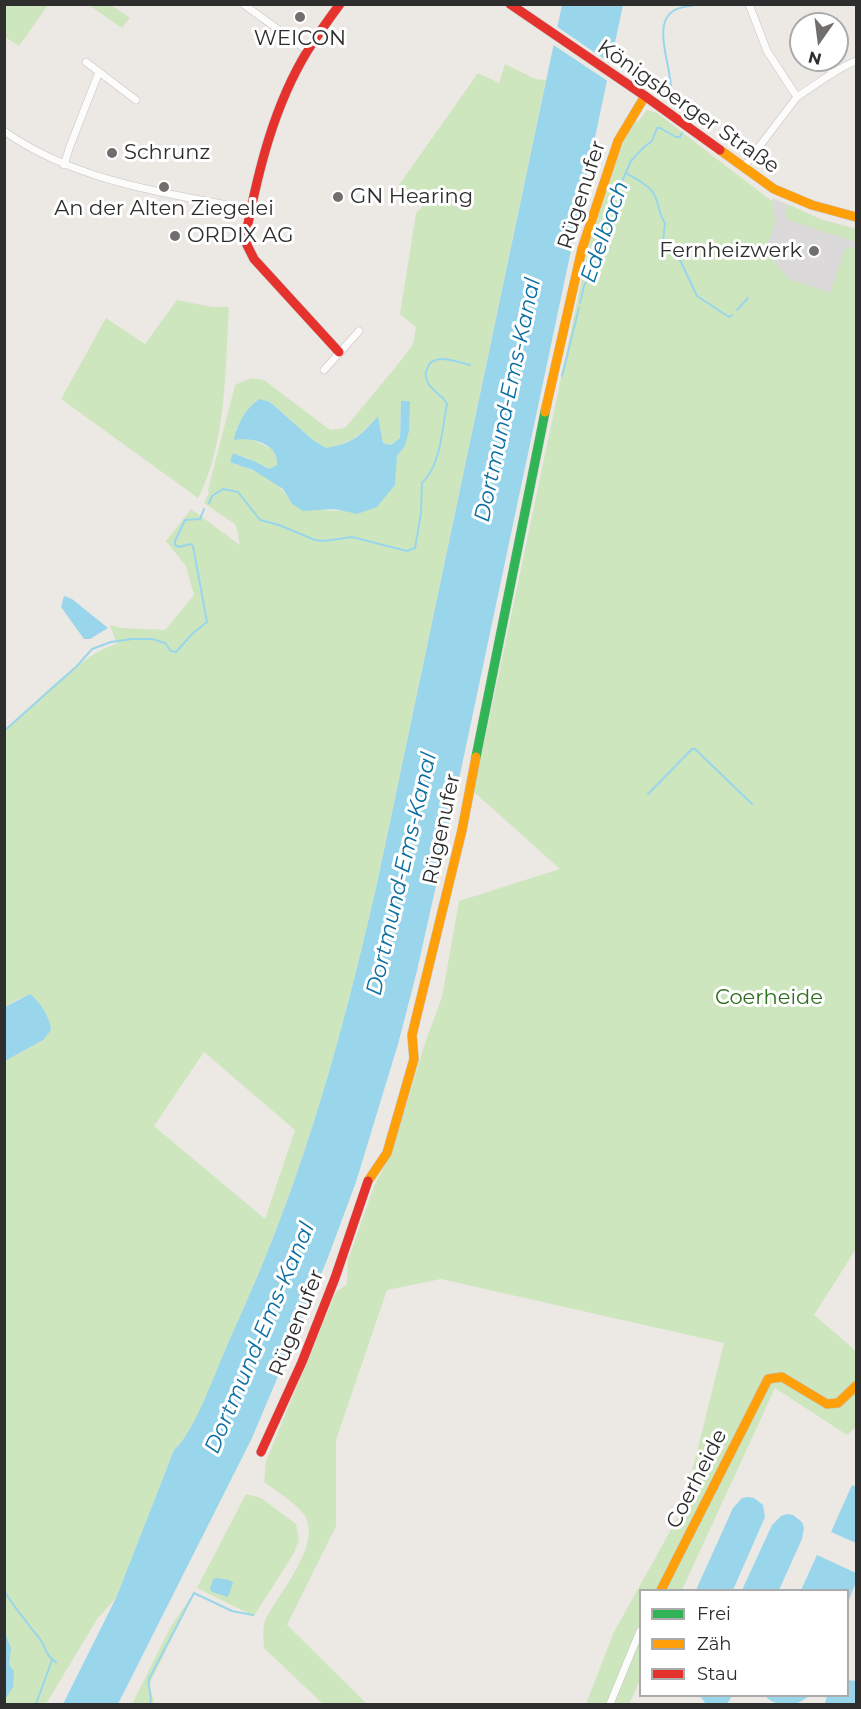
<!DOCTYPE html>
<meta charset="utf-8">
<style>
body{margin:0}
#map{position:relative;width:861px;height:1709px;overflow:hidden;background:#ece8e4;font-family:Montserrat,sans-serif}
canvas{display:block}
.frame{position:absolute;inset:0;border:6px solid #2e2e2e;pointer-events:none}
.legend{position:absolute;left:639px;top:1589px;width:210px;height:108px;box-sizing:border-box;background:#fff;border:2px solid #ababab;margin:0;padding:8px 10px;list-style:none;font-size:18px;color:#2e2e2e}
.legend li{display:flex;align-items:center;gap:12px;height:30px}
.legend b{width:30px;border:2px solid #ababab}
.north{position:absolute;left:789px;top:12px;width:60px;height:60px;box-sizing:border-box;background:#fff;border:2px solid #ababab;border-radius:50%;rotate:194deg;font-size:16px;font-weight:700;line-height:24px;text-align:center;color:#2e2e2e}
.north::after{content:'';display:block;margin:auto;width:21px;height:27px;background:#706f6e;clip-path:polygon(50% 0,100% 100%,50% 72%,0 100%)}
</style>
<div id="map">
<canvas width="861" height="1709"></canvas>
<div class="frame"></div>
<ul class="legend">
<li><b style="height:8px;background:#30b455"></b>Frei</li>
<li><b style="height:8px;background:#ff9f0a"></b>Zäh</li>
<li><b style="height:8px;background:#e5322d"></b>Stau</li>
</ul>
<div class="north">N</div>
</div>
<script>
const ctx = document.querySelector('canvas').getContext('2d');
ctx.lineJoin = 'round';
function paint(path, color) { ctx.fillStyle = color; ctx.fill(path, 'evenodd'); }
function strokePath(path, color, width, dash) { ctx.strokeStyle = color; ctx.lineWidth = width; ctx.lineCap = dash ? 'butt' : 'round'; ctx.setLineDash(dash || []); ctx.stroke(path); }
function drawText(font, color, halo, rows, align = 'center') {
  ctx.font = font + ' Montserrat,sans-serif'; ctx.lineWidth = 6; ctx.setLineDash([]); ctx.textBaseline = 'middle'; ctx.strokeStyle = halo; ctx.fillStyle = color; for (const [text, x, y, turn = 0] of rows) {
    ctx.save(); ctx.translate(x, y); ctx.rotate((+turn || 0) * Math.PI / 180); ctx.textAlign = isNaN(turn) ? turn : align; if (halo) ctx.strokeText(text, 0, 0); ctx.fillText(text, 0, 0); ctx.restore();
  }
}
const industrial = new Path2D(`
 M773 198 820 219 856 229V250L850 248 833 299 747 270Z`);
const green = new Path2D(`
 M5 4 48 5 19 46 5 37Z
 M89 5H111L130 18 122 28Z
 M505 64 535 79 546 80 378 879C349 1007 315 1136 265 1258 252 1290 237 1322 224 1354 213 1378 193 1434 174 1450L116 1598 97 1619 46 1704H4L5 1061 43 1040 20 998 5 1007 4 733C28 708 85 651 117 644L110 625 122 628 165 630 194 595 186 566 166 541 191 509 240 545 236 525 204 503 209 493 208 490 235 385 251 378 264 380 330 430 345 428 403 358 413 344 416 327 400 314 416 213 425 204 399 185 478 73 499 83ZM401 401 410 402 405 446 397 456 394 485 377 507 352 513 345 511 321 510 292 504C281 481 254 470 231 462L234 453 256 462 269 469 277 465V460L274 450C261 443 247 439 235 430L242 421 270 402 313 440 326 448C353 443 360 435 378 416L383 443 391 445 400 438ZM204 1052 295 1130 265 1219 154 1126Z
 M647 110 657 113 773 202 775 221 767 247 768 254 789 279 830 293 846 246 856 250V1249L814 1315 856 1351V1427L847 1435 775 1388 682 1590H640V1680L629 1704H586L614 1632 683 1508 724 1343 441 1279 387 1290 336 1440V1526L287 1625 367 1704H323L264 1648C264 1640 262 1628 265 1621 277 1594 328 1540 301 1511 291 1500 276 1491 264 1482L266 1461 336 1292 347 1284 348 1260 374 1186 391 1154 424 1046 442 997 459 901 560 869 474 792 590 240 622 145 635 120 638 122Z
 M790 205 820 219 856 229V242L787 220 785 215 786 208Z
 M177 300 212 307H229C225 368 227 443 198 498L61 399 106 318 145 344Z
 M246 1494 261 1498 296 1524 299 1540 294 1553 254 1616 197 1588Z
 M196 1589 149 1685 154 1702 152 1704H132L170 1628Z`);
const water = new Path2D(`
 M562 5H623L444 850 416 975 398 1044 356 1182 327 1260 252 1438 118 1704H63L116 1598 174 1450C193 1434 213 1378 224 1353 237 1322 252 1290 265 1258 315 1136 349 1007 378 879Z
 M260 399 270 402 313 440 326 448C354 443 360 436 378 416L383 443 391 445 400 438 401 401H410L409 431 405 446 397 456 395 485 377 507 357 514 334 509 303 511 292 504 283 489 253 470 230 462 233 453 256 462 269 469 277 465C279 443 251 437 234 440 236 426 247 406 260 399Z
 M64 596 72 599 108 628 90 639H84L61 607Z
 M30 994C40 1002 50 1017 51 1030L43 1040 5 1061V1007Z
 M852 1485 856 1487V1543L831 1532Z
 M748 1497 754 1498 763 1505 765 1517 733 1590H696L733 1508 742 1498Z
 M787 1514 793 1515 802 1522 804 1528 802 1539 779 1590H742L772 1525 781 1516Z
 M817 1555 856 1573V1582L848 1602V1590H801Z
 M217 1578 230 1580 233 1583 228 1597 212 1592 210 1589 213 1579Z
 M5 1633 11 1648 9 1665 14 1671 13 1687 6 1698V1704H4Z
 M848 1680 856 1681V1704H825L827 1696H848Z
 M700 1696H732L727 1704H706Z
 M765 1696H809C796 1707 778 1709 765 1696Z`);
const pier = new Path2D(`
 M556 26 613 65 609 82 552 44Z`);
const stream = new Path2D(`
 M691 120 694 114 671 92C673 70 651 25 673 11 680 6 692 6 701 4
 M626 173C634 178 645 183 651 190 660 199 657 213 665 223L663 242 667 252 680 260 697 296 729 317 732 315
 M580 303 584 286 593 268 594 250 608 213 631 161 644 147 652 141 657 128H660L676 137H680L682 133
 M737 310 748 298
 M562 376 579 308
 M209 503 212 496 223 489 238 492 260 520 279 525 315 540 324 541 352 537 407 551 415 548 421 513 422 483C441 465 442 429 447 404 443 395 433 392 428 383 426 379 425 373 427 369 432 351 457 362 470 365
 M4 731 77 666 92 649 111 642 132 639H152L165 643 171 651 176 652 193 633 207 622 193 546 190 544 180 547 175 545V541L185 520 200 519 204 509
 M648 794 692 749H695L752 804
 M4 1591C15 1608 27 1623 40 1639 46 1647 46 1657 56 1662
 M36 1704 52 1660
 M150 1704C153 1695 147 1688 149 1679L194 1593 232 1611 253 1615`);
const street = new Path2D(`
 M243 4 308 51
 M826 60 832 73
 M86 62 136 100
 M797 97C816 85 835 69 856 61
 M4 131C74 181 167 194 250 209
 M64 165 70 146 99 72
 M743 168 797 97 767 51 749 4
 M324 370 359 331
 M610 1704 640 1631`);
const fast = new Path2D(`
 M476 757 545 412`);
const slow = new Path2D(`
 M720 150 774 189 812 205 856 217
 M545 412 582 249 618 141 645 96
 M368 1181 387 1153 414 1059 412 1035 462 830 476 757
 M661 1590 768 1379 782 1377 827 1404 838 1403 856 1386`);
const jam = new Path2D(`
 M510 4 645 96 720 150
 M339 352 254 259 247 245 246 234C258 171 274 105 308 50 318 34 329 19 340 4
 M261 1452 302 1362 335 1278 368 1181`);
const markers = [
 [300,17,6,"#706f6e"],
 [112,153,6,"#706f6e"],
 [164,187,6,"#706f6e"],
 [338,197,6,"#706f6e"],
 [175,236,6,"#706f6e"],
 [814,251,6,"#706f6e"]
];
const poiNames = [
 ["WEICON",300,39,"center"],
 ["Schrunz",124,153],
 ["GN Hearing",350,197],
 ["An der Alten Ziegelei",164,209,"center"],
 ["ORDIX AG",187,236],
 ["Fernheizwerk",802,251,"right"]
];
const streetNames = [
 ["Königsberger Straße",688,107,35],
 ["Rügenufer",582,195,-72],
 ["Rügenufer",442,829,-78],
 ["Rügenufer",297,1323,-68],
 ["Coerheide",697,1479,-63]
];
const parkNames = [
 ["Coerheide",769,998]
];
const waterNames = [
 ["Edelbach",605,232,-71],
 ["Dortmund-Ems-Kanal",508,400,-78],
 ["Dortmund-Ems-Kanal",402,874,-77],
 ["Dortmund-Ems-Kanal",260,1338,-67]
];
paint(industrial, '#dcd9db');
paint(green, '#cee6be');
paint(water, '#99d6ec');
paint(pier, '#ece8e4');
strokePath(stream, '#99d6ec', 2);
strokePath(street, '#c5c4c5', 8);
strokePath(fast, '#c5c4c5', 10);
strokePath(slow, '#c5c4c5', 10);
strokePath(jam, '#c5c4c5', 10);
strokePath(street, '#fcfcfb', 7);
strokePath(fast, '#30b455', 9);
strokePath(slow, '#ff9f0a', 9);
strokePath(jam, '#e5322d', 9);
for (const [x, y, r, color] of markers) { const dot = new Path2D(); dot.arc(x, y, r, 0, 2 * Math.PI); ctx.fillStyle = color; ctx.fill(dot); strokePath(dot, '#fff', 2); }
drawText('21px', '#2e2e2e', '#fff', poiNames, 'left');
drawText('21px', '#2e2e2e', '#fff', streetNames);
drawText('21px', '#2c6e1b', '#fff', parkNames);
drawText('italic 22px', '#0d6fa3', '#fff', waterNames);
</script>
